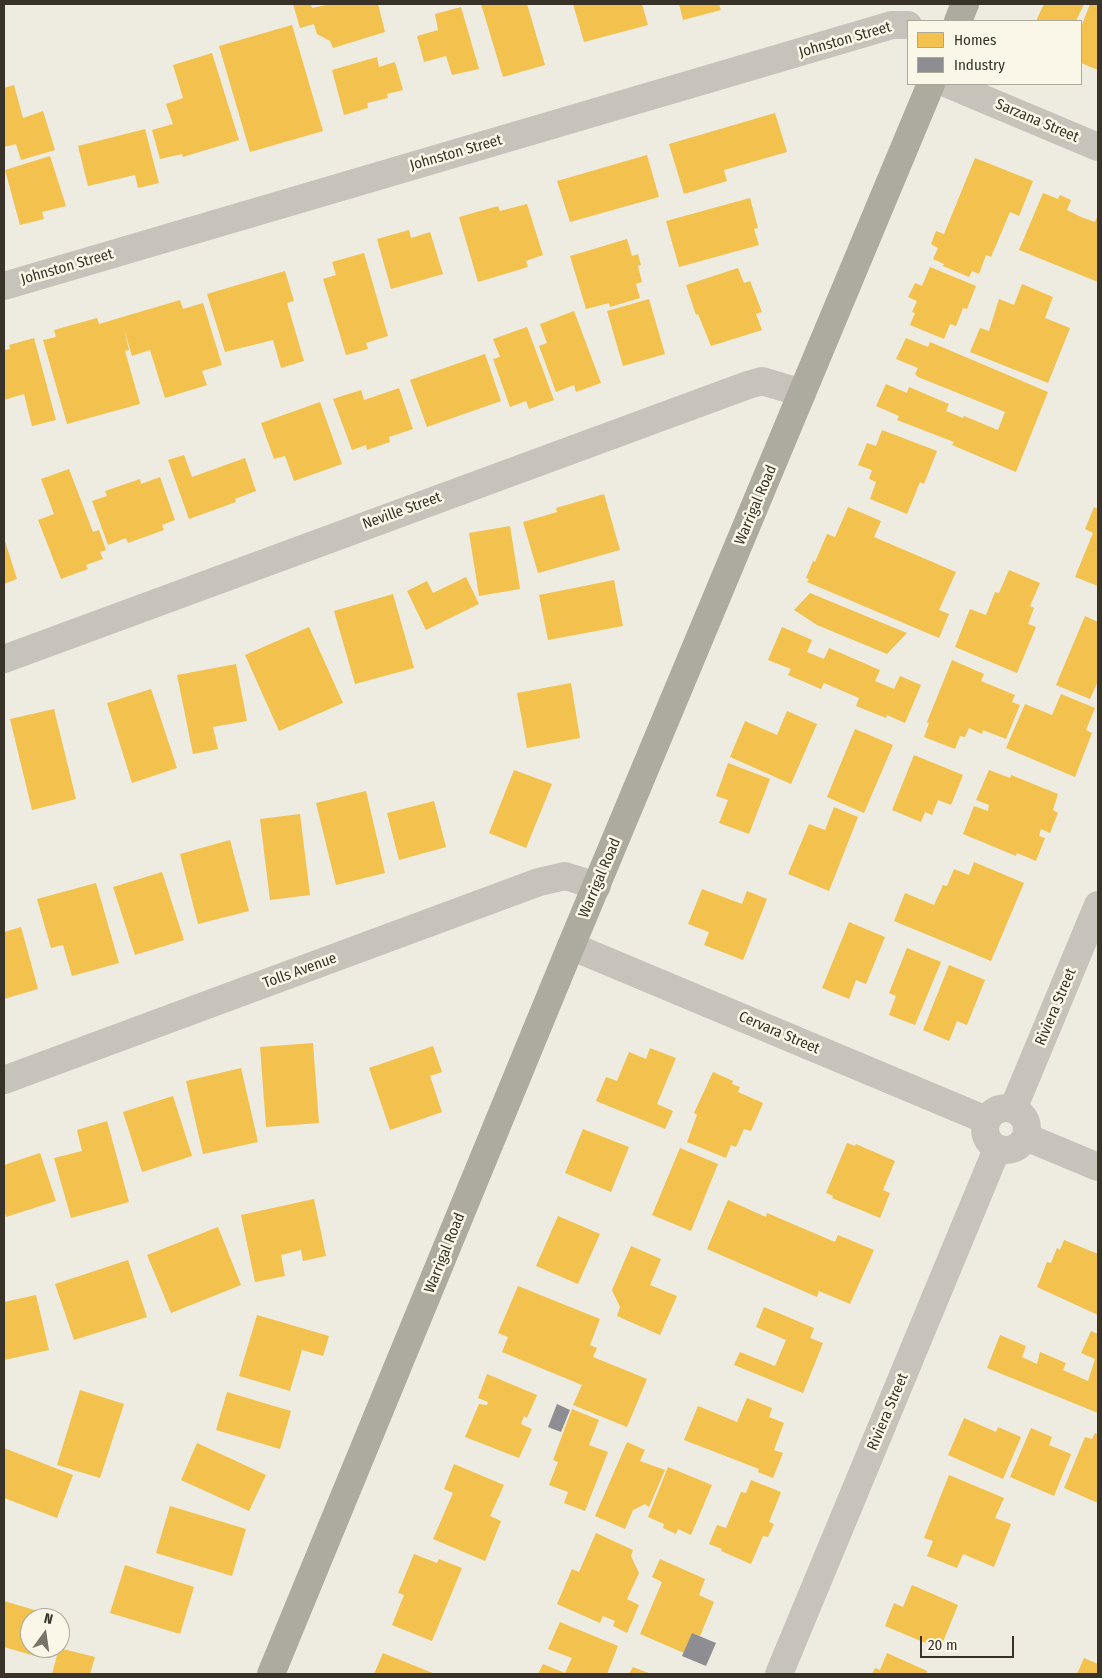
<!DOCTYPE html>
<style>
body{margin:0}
#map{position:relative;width:1102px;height:1678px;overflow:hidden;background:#eeece1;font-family:"Fira Sans Condensed",sans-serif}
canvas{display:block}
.frame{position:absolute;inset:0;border:5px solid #383228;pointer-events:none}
.legend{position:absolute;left:907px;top:20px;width:175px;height:65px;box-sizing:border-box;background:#faf7e9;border:1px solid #aca89c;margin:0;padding:6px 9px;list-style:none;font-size:15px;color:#383228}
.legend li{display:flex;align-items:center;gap:10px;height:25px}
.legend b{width:25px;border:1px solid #aca89c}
.north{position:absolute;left:20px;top:1608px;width:50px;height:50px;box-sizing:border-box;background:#faf7e9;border:1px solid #aca89c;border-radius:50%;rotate:14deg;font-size:14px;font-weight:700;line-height:20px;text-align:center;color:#383228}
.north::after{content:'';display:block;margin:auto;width:18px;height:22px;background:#787369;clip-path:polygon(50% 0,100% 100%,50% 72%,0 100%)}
.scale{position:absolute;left:920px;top:1636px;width:94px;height:22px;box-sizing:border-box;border:2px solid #383228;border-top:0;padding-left:6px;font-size:15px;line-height:18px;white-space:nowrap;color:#383228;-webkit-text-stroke:4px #faf7e9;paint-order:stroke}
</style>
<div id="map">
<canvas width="1102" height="1678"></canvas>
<div class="frame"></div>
<ul class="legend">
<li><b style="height:14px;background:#f2c14e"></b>Homes</li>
<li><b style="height:14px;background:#8d8d92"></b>Industry</li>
</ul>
<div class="north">N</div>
<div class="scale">20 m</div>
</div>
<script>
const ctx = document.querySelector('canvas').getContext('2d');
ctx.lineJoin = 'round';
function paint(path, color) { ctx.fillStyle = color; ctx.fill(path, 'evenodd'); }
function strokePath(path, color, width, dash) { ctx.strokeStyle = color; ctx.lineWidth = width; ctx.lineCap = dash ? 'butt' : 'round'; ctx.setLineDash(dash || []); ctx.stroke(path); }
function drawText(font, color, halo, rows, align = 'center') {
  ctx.font = font + ' "Fira Sans Condensed",sans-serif'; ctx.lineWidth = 5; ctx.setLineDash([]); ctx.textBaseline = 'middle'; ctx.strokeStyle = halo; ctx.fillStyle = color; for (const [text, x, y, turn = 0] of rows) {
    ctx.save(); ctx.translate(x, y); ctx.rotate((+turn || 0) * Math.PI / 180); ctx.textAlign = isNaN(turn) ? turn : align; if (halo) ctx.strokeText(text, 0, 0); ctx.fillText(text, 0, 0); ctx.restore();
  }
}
const homes = new Path2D(`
 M293 4H311L312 8 331 4H378L385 32 333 48 330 41 317 34 314 24 300 28Z
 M481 4H527L545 65 503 77Z
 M573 4H642L648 25 584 42Z
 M679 4H719L721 10 683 20Z
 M1044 4H1084L1076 21H1036Z
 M1090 4H1098V70L1081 63V27Z
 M461 7 479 69 452 75 446 56 424 62 417 36 438 30 435 14Z
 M292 25 323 131 250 152 219 46Z
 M212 53 239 140 183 157 182 154 160 159 152 130 173 124 166 104 183 98 173 65Z
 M377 57 379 67 395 62 403 90 387 94 388 98 367 103 368 108 344 115 332 70Z
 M14 85 23 118 43 111 55 150 21 160 16 144 4 147V88Z
 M775 113 787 152 724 170 727 181 684 194 669 144Z
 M145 129 159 183 138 188 135 175 88 186 78 146Z
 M647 155 659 197 570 222 557 181Z
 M50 156 66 206 42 212 44 219 20 225 5 170Z
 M975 158 1033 181 1019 216 1010 212 991 257 986 255 979 274 972 271 969 277 943 266 944 264 933 259 938 248 931 244 936 231 944 234Z
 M1043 193 1058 199 1060 195 1071 200 1067 210 1081 217 1095 222 1098 215V282L1019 250Z
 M750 198 758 228 754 229 759 245 679 267 666 221Z
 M527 204 543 255 526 261 528 267 478 282 459 217 498 206 500 211Z
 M409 230 411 238 430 232 443 274 391 289 377 239Z
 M627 239 632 256 638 254 641 265 638 266 642 282 636 284 640 298 610 307 609 303 586 309 570 256Z
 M364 253 388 336 366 343 368 349 346 355 323 279 336 275 332 262Z
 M930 267 976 286 967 309 963 308 956 326 950 324 944 339 910 325 915 313 912 312 917 301 908 297 915 283 922 286Z
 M738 268 744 283 750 281 762 312 756 314 762 330 711 346 698 314 696 315 686 285Z
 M285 271 294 301 287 303 304 361 281 368 273 340 225 352 207 294Z
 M1022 284 1053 297 1045 318 1070 328 1048 383 970 352 980 328 989 331 999 299 1014 305Z
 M649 299 665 354 623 366 607 311Z
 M180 300 183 309 203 303 222 365 202 371 207 385 165 398 150 350 132 356 124 329 129 350 125 351 140 404 67 424 43 340 56 337 54 330 79 323 97 318 99 324Z
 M574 311 601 383 576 392 574 385 556 392 539 346 547 343 540 324Z
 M527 327 554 400 529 409 526 401 510 407 493 359 500 357 493 339Z
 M34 338 56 420 32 426 24 394 4 400V350L10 349 9 345Z
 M906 338 928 347 930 342 1048 392 1016 472 952 445 954 442 897 420 899 416 876 406 886 384 907 393 909 387 949 404 946 411 963 418 964 416 998 430 1005 412 918 377 915 374 918 368 896 359Z
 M485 354 501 401 427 427 410 380Z
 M399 388 413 429 389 437 390 442 367 450 366 445 352 450 333 399 361 390 364 400Z
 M320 402 342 464 294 481 285 456 274 459 261 423Z
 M882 430 937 451 924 484 920 482 907 514 870 499 876 482 869 479 872 470 858 465 867 443 876 446Z
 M184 455 192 477 245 458 256 491 235 499 236 502 189 519 168 460Z
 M69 469 93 532 99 530 106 550 100 552 103 559 86 565 88 569 61 579 38 520 54 514 41 479Z
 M160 477 175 520 162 525 164 530 128 543 126 538 108 545 92 501 107 496 105 491 140 479 141 484Z
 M604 494 620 550 538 573 523 522 557 512 556 508Z
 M848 507 881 521 874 537 956 572 939 610 949 614 939 638 807 582 809 579 806 578 813 561 815 562 827 534 835 537Z
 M1094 507 1098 509V586L1075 577 1093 533 1085 529Z
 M510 526 520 589 479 596 469 533Z
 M4 538 17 579 4 584Z
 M1009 570 1040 583 1030 606 1034 608 1028 624 1036 627 1017 673 955 647 970 609 986 615 995 592 999 593Z
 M466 577 479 604 426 630 407 591 427 581 433 593Z
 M614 580 623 626 548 640 539 595Z
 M810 593 907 633 887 654 817 625 794 610Z
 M393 594 414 668 355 684 334 611Z
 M1085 616 1098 622V681L1090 699 1056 685Z
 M309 627 343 703 279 731 245 655Z
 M782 627 812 640 807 652 824 659 829 648 880 670 875 681 894 689 900 676 921 685 905 723 887 715 886 718 856 706 859 698 824 683 821 689 788 675 791 669 768 660Z
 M952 660 984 674 981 681 1015 695 1012 702 1020 705 1006 739 983 730 982 734 969 728 965 737 960 736 955 749 924 737 929 723 927 722Z
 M236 664 247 721 213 727 218 749 193 754 177 675Z
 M571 683 580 738 527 748 517 693Z
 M151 689 177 768 132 783 107 703Z
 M1061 694 1095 708 1086 730 1092 733 1075 777 1006 748 1025 704 1052 715Z
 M54 709 76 799 32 810 10 719Z
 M787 711 817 724 791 784 730 757 745 721 777 735Z
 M855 729 893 745 864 813 827 797Z
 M914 755 963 775 951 805 938 800 932 815 925 812 921 822 892 810Z
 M728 763 770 779 749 834 719 823 728 800 716 796Z
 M514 770 552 784 526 848 489 833Z
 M989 770 1010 778 1011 775 1058 794 1053 810 1058 813 1050 833 1041 829 1039 836 1045 838 1036 861 1017 853 1016 856 963 834 974 806 988 811 989 805 976 800Z
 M366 791 385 873 336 885 316 803Z
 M434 801 446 847 399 860 387 813Z
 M834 807 858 817 829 891 788 874 809 824 825 830Z
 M300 814 310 895 270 900 260 819Z
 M230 840 249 911 198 924 180 854Z
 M974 862 1024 883 991 961 894 921 905 893 934 905 943 885 947 886 954 869 969 875Z
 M162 872 184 940 135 955 113 887Z
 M96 883 119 963 72 976 63 945 51 948 37 899Z
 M702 889 742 904 747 891 767 899 743 960 704 945 709 932 688 924Z
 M849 922 885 937 866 984 856 980 849 999 822 988Z
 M21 927 38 989 4 999V932Z
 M907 948 941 962 915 1025 889 1015 896 996 889 993Z
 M949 965 985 980 967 1025 957 1021 949 1041 923 1030Z
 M313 1043 319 1123 266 1127 260 1047Z
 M433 1046 442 1072 430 1076 442 1112 390 1130 369 1068Z
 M650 1048 676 1058 657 1104 673 1111 665 1129 596 1101 606 1077 617 1081 629 1052 646 1059Z
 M241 1068 258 1142 203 1154 186 1081Z
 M713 1072 733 1081 732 1084 740 1087 738 1092 763 1103 751 1131 744 1129 736 1147 731 1145 726 1158 687 1142 697 1115 694 1113Z
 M173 1096 192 1156 142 1172 123 1112Z
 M107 1121 129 1202 71 1218 54 1158 82 1151 77 1130Z
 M583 1129 629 1147 611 1192 565 1173Z
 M847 1143 855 1146 856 1144 895 1161 883 1190 890 1193 880 1218 832 1198 833 1196 826 1193Z
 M680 1148 718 1164 691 1231 652 1215Z
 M40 1153 56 1201 6 1217 4 1210V1165Z
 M314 1199 326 1256 303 1261 301 1250 281 1255 285 1276 255 1282 241 1215Z
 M728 1200 766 1217 767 1213 835 1242 838 1235 874 1250 850 1304 819 1291 817 1297 707 1249Z
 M558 1216 600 1234 578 1284 536 1266Z
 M218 1227 241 1285 171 1313 147 1255Z
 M1064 1240 1098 1254V1315L1037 1287 1047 1262 1051 1263 1057 1248 1060 1250Z
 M631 1246 661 1259 650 1285 677 1296 660 1335 617 1316 620 1307 612 1290Z
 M128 1260 147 1317 74 1340 55 1284Z
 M518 1286 600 1319 590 1345 597 1348 593 1357 647 1379 627 1427 573 1405 582 1385 502 1352 508 1337 498 1333Z
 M36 1295 49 1350 4 1360V1302Z
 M764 1307 814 1328 810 1338 823 1343 803 1393 734 1365 740 1352 775 1366 786 1340 756 1327Z
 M257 1315 329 1336 323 1356 302 1350 290 1391 239 1376Z
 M1091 1331 1098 1334V1413L987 1368 1000 1335 1026 1346 1022 1357 1037 1364 1040 1352 1066 1363 1063 1370 1088 1381 1095 1359 1081 1353Z
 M487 1374 537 1395 527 1418 524 1416 521 1424 532 1429 519 1458 465 1437 479 1404 487 1405 488 1402 478 1398Z
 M80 1390 124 1404 100 1478 57 1465Z
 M227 1392 291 1411 280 1449 216 1430Z
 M747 1398 772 1408 769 1417 784 1423 774 1450 783 1453 773 1478 758 1472 759 1469 684 1440 698 1406 737 1422Z
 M572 1409 599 1420 589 1445 608 1452 585 1511 564 1503 568 1492 549 1485 558 1462 553 1460Z
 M964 1418 996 1432 998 1427 1021 1437 1003 1479 948 1455Z
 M1031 1428 1052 1437 1049 1445 1071 1454 1054 1496 1010 1477Z
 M1095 1433 1098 1435V1503L1064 1488 1085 1437 1092 1439Z
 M627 1442 645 1450 640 1461 665 1470 649 1507 645 1504 633 1510 625 1529 595 1516Z
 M197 1443 266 1475 249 1511 181 1480Z
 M4 1448 73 1475 57 1518 4 1498Z
 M454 1464 504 1485 490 1516 501 1521 485 1561 433 1539 453 1493 444 1489Z
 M668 1467 712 1485 691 1535 678 1529 676 1534 663 1528 664 1524 648 1517Z
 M949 1475 1004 1498 995 1518 1011 1524 994 1567 963 1554 957 1568 927 1556 933 1541 924 1538Z
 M751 1480 781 1492 769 1522 774 1524 768 1537 763 1536 751 1564 721 1551 722 1549 709 1544 717 1525 726 1528 741 1492 746 1493Z
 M170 1506 246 1529 232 1576 156 1553Z
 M596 1533 633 1550 631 1556 639 1573 627 1599 639 1605 627 1633 613 1626 615 1621 603 1616 600 1623 557 1604 572 1569 579 1572Z
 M414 1554 437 1563 439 1559 462 1568 432 1641 392 1625 404 1595 398 1593Z
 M660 1559 705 1579 699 1595 714 1602 700 1636 692 1633 684 1653 640 1634 662 1582 652 1577Z
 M125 1565 194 1587 180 1634 110 1613Z
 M912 1585 958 1605 940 1649 885 1626 894 1603 903 1607Z
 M4 1601 48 1614 47 1618H30V1648H38L35 1656 4 1647Z
 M560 1622 618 1646 607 1674H538L543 1664 565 1673 572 1658 548 1649Z
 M59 1648 95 1657 90 1674H52Z
 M383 1653 435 1674H374Z
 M887 1653 927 1671 926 1674H872L875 1668 880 1670Z
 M1084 1658 1098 1664V1674H1077Z
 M633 1667 651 1674H629Z`);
const industry = new Path2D(`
 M557 1404 570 1410 561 1432 548 1427Z
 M692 1633 716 1643 706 1666 682 1656Z`);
const minor = new Path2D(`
 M948 84 1098 147
 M4 286 892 25H908
 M4 659 748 385 762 381 802 393
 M571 946 986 1120
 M4 1080 539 882 565 876 597 886
 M985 1129a21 21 0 1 1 42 0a21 21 0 1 1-42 0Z
 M1013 1109 1098 905
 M1026 1137 1098 1167
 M779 1674 997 1149`);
const highway = new Path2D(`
 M958 21 965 4
 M271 1674 571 946 931 84`);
const streetNames = [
 ["Johnston Street",845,40,-16],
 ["Sarzana Street",1037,121,23],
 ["Johnston Street",456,153,-16],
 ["Johnston Street",67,267,-16],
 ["Warrigal Road",756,505,-67],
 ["Neville Street",402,511,-20],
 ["Warrigal Road",600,878,-67],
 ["Tolls Avenue",300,971,-20],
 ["Riviera Street",1056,1007,-67],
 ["Cervara Street",779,1033,23],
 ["Warrigal Road",445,1253,-68],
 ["Riviera Street",888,1412,-67]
];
paint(homes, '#f2c14e');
paint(industry, '#8d8d92');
strokePath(minor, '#c7c3ba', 28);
strokePath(highway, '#adaaa0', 28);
drawText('15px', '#383228', '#faf7e9', streetNames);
</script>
